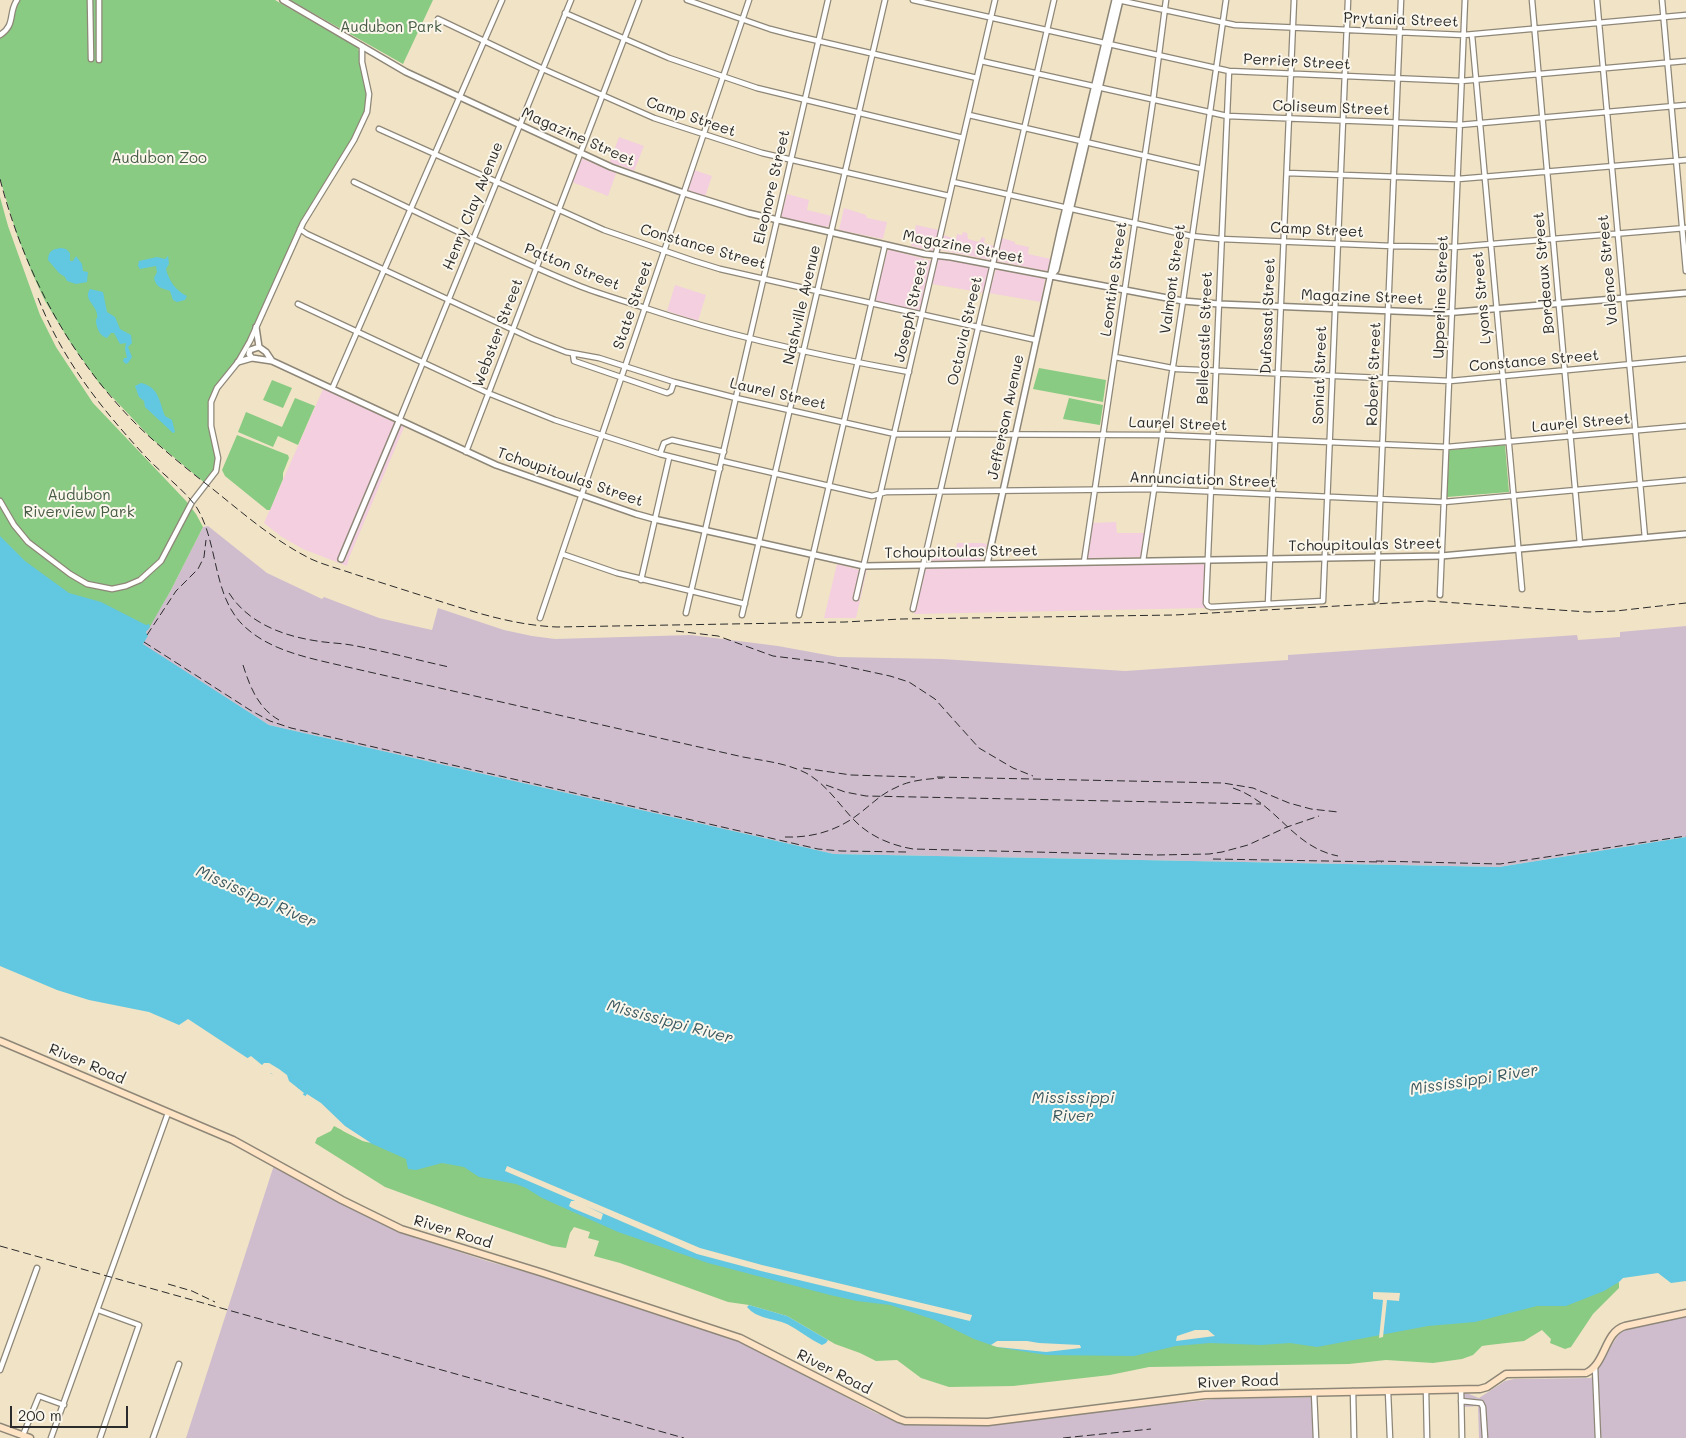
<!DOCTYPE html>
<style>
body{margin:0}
#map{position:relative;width:1686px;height:1438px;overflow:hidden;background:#f1e3c6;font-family:Mali,sans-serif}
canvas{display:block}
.scale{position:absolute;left:10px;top:1406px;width:118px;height:22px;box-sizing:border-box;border:2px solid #2b2b2b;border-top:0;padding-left:6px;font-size:15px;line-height:18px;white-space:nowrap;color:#2b2b2b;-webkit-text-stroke:4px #fbf7ec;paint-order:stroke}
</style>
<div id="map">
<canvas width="1686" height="1438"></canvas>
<div class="scale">200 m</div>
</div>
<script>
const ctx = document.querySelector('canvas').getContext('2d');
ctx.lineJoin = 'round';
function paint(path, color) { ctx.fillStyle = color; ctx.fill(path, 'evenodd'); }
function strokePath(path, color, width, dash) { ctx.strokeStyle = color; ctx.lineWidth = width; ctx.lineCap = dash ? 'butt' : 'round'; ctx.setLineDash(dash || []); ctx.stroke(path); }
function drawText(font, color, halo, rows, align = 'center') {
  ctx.font = font + ' Mali,sans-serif'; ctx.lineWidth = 4; ctx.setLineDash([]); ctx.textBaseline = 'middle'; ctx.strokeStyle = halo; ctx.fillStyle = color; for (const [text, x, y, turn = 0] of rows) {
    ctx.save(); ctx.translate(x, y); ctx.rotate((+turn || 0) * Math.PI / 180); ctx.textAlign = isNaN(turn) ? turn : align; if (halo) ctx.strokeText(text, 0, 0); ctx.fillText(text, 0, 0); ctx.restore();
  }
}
const built = new Path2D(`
 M619 137 644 146 634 171 619 165 608 196 572 182 581 158 607 169Z
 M694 170 712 176 705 197 687 190Z
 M787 194 809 200 807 210 832 216 829 226 825 227 781 217Z
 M844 208 866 215 867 218 887 222 883 239 839 230Z
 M916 225 939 230 933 251 911 246Z
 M963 232 967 233 968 239 979 242 982 237 985 238 984 243 994 246 991 260 940 250 943 235 956 239 957 234 962 235Z
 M1002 238 1015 242V244L1029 247 1028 254 1051 259 1048 270 1046 271 997 261Z
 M888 249 932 261 922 307 919 312 878 303 874 300Z
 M938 258 989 268 984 293 932 284Z
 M996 269 1045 279 1041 302 989 293Z
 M675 285 706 295 698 321 667 311Z
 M324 387 404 427 349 558 347 566 303 549 282 537 264 523Z
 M1116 522 1117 533H1146L1141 557 1087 558 1092 523Z
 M957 543H981L987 544 983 557 980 560 926 561 928 549H956Z
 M837 564 860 570 867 569 856 618H824Z
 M1205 564 1203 603 1205 608 914 614 924 568Z`);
const industrial = new Path2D(`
 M208 526 267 573 322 599 324 597 379 618 432 630 438 608 504 630 532 636 555 639 691 635 778 646 838 657 942 659 1125 671 1288 660V655L1577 635 1578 640 1620 637V632L1686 626V837L1499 867 834 854 269 725 142 644 148 636 146 632 171 590 203 527Z
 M274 1165 372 1219 402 1233 487 1261 555 1280 732 1339 752 1347 876 1413 899 1421 915 1425H993L1145 1406 1217 1399 1317 1397 1318 1438H186Z
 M1686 1316V1438H1479L1478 1406 1464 1407V1392L1479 1398 1505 1381 1514 1379 1591 1378 1622 1329Z`);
const green = new Path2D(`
 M17 0H275L357 47 361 55 369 104 361 124 300 229 246 348 214 395 211 426 218 458 216 471 206 484 151 438 99 383 70 342 45 301 32 273 17 235 0 179V35L10 27Z
 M290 0H433L403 64Z
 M0 197 8 226 40 315 56 347 93 403 187 502 196 514 203 527 171 590 148 630 0 565Z
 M1039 368 1106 380 1103 402 1033 389Z
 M272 380 292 388 283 408 263 400Z
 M295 398 315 406 298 445 278 436 273 447 238 432 246 412 282 427Z
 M1069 398 1103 405 1100 425 1063 419Z
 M237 435 288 455 289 458 283 473V479L270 510H267L225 476 222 470Z
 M1505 445 1509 492 1447 497 1449 450Z
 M334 1126 363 1141 1565 1299 1619 1282V1288L1593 1314 1571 1347 1565 1349 1550 1343 1551 1339 1542 1330 1524 1341 1489 1345 1482 1346 1473 1355 1462 1359 1433 1363 1386 1360 1349 1364 1149 1367 1110 1375 1013 1386 949 1387 921 1378 897 1360 876 1361 860 1353 835 1344 787 1316 749 1305 728 1302 620 1263 594 1256 599 1241 588 1238 590 1232 574 1227 570 1233 566 1248 552 1246 464 1216 385 1187 315 1143 317 1138 331 1131Z`);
const water = new Path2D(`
 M61 248 66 249 70 253V261H73L76 256 82 264 83 271 88 272 87 282 76 284 67 281 65 277 59 273 48 260C48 251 53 249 61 248Z
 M168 256 169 264 166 269C169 281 176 291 187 296L185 300 177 302 173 300 170 291C162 288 156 288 154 278L157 272 156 266 140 269 138 266 139 261 157 257 165 259Z
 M90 289 103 292 107 312 115 317 120 329 131 335 132 343 128 347 132 357 128 363 126 364 123 361 124 358H127L125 349 126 343 120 344 114 333H111L107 338C100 336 97 329 96 322 96 315 98 322 97 314 96 305 83 299 90 289Z
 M141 383C159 387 159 401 165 416L172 420 175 432 173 433 145 407 144 401 139 397 135 386Z
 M0 536 25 561 69 593 101 602 146 625 149 624 150 627 146 632 148 636 143 644 269 725 834 854 1499 867 1686 837V1281L1671 1283 1658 1273 1623 1278 1619 1282 1604 1291 1566 1306H1537L1475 1322 1428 1326 1317 1347 1290 1343 1261 1345 1210 1343 1176 1346 1134 1356 1046 1355 997 1347 974 1339 935 1320 890 1305 857 1301 830 1295 708 1263 618 1232 542 1198 526 1188 516 1184 479 1177 464 1167 442 1163 416 1170 408 1169 406 1159 350 1134 325 1109 188 1019 179 1025 149 1012 89 1000 57 990 0 966Z
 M749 1305 787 1316 828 1340 826 1343 822 1345C809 1339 799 1330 787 1324 773 1318 757 1319 747 1307Z`);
const pier = new Path2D(`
 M251 1056 262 1065 264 1063H269L279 1069 287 1075 289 1081 304 1093 301 1097 280 1083 271 1073H265L246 1060V1059Z
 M307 1094 321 1103 345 1126 371 1143 363 1141 343 1131 323 1111 304 1098Z
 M507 1166 700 1248 762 1265 972 1315 970 1321 761 1271 697 1254 586 1206 603 1214 601 1220 572 1208 569 1206 571 1201H575L505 1171Z
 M1373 1292 1400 1293 1399 1301 1387 1300 1383 1337 1379 1338 1383 1300 1373 1299Z
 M1195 1330H1208L1215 1336 1176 1341 1177 1336Z
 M997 1341H1027L1039 1343 1080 1345 1081 1348 1046 1352 997 1347 991 1345Z`);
const minor = new Path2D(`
 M90 0 91 59
 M687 0 770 29 793 35 977 78
 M913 0 1229 71 1461 81 1686 61
 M1118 0 1235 25 1464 35 1686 15
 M1532 0 1580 544
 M1597 0 1645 538
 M1662 0 1686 271
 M565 13 669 58 757 88 963 138
 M438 19 543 69 654 118 762 153 949 196
 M0 35C16 25 8 13 17 0
 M1472 35 1522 589
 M99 60V0
 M981 61 1227 116 1459 125 1686 105
 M1229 71 1206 603 1208 606 1211 607 1323 601 1348 0
 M969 115 1202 169
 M379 129 604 230 694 261 720 269 817 291 1036 340
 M1287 173 1458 179 1686 160
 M354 182C428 217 501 254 577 285 599 294 622 300 645 308 731 337 820 356 909 372
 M953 182 1191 236 1221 239 1392 246 1455 247 1686 228
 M300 229 307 234 533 339 566 352 599 358 674 382 736 398 895 434 1162 435 1447 447 1686 426
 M298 304 488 393 555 420 660 454 664 443 672 440 724 452
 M573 354 574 361 667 393 671 391 674 382
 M1115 357 1177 369 1450 381 1686 359
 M332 389 502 0
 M399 421 571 0
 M466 452 639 0
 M660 454 720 469
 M722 461 872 496 886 492 1155 489 1444 502 1686 480
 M0 501 14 525 28 542 70 574 87 584 112 589 126 586 140 580 161 561 192 502 216 471 218 458 211 426V402L217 388 238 362 250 341 303 223 354 140 367 112 369 94 362 62V46
 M562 554 617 573 745 604
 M1143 561 1183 301 1226 0
 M1084 562 1153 101 1166 0
 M641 580 669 458
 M1440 595 1465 0
 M856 598 995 0
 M1376 600 1401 0
 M1268 604 1294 0
 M913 609 1054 0
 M686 613 828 0
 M742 615 885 0
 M799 615 885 245
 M540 618 749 0
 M98 1310 139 1325 100 1438
 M1595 1367 1598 1438
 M0 1370 37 1268
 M1461 1389 1462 1438
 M1426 1390 1427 1438
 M1353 1391 1354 1438
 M1388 1391 1390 1438
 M1314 1392 1316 1438
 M1461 1401 1481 1403 1483 1407 1485 1438
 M23 1435 39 1396 64 1405
 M51 1438 168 1113
 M153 1438 179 1364`);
const tertiary = new Path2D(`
 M283 0 406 72 611 167 684 193 748 213 925 254 951 257 1183 301 1219 304 1444 313 1686 293
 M1051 276 1056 270 1120 0
 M256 327 259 347 266 352 272 361
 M252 358 249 354 250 350 259 347
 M238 362 252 358 272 361 496 465 636 514 654 519 864 566 1441 556 1686 534
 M341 559 399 421
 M987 564 1060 232 1115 0`);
const secondary = new Path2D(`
 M0 1041 233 1140 342 1200 401 1229 543 1273 740 1338 899 1419 905 1421 988 1422 1205 1395 1480 1389 1487 1387 1506 1374 1586 1373C1606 1364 1604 1332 1625 1326L1686 1313
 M0 1427 30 1438`);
const rail = new Path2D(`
 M0 179C24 272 70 358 138 426 162 449 188 470 214 490 245 515 275 541 311 559 324 565 340 569 354 574 376 581 398 588 420 595 465 609 509 625 557 627L845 622 901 619 1175 615 1428 601 1588 612 1616 611 1686 603
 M38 298C63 361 101 408 146 457 162 474 184 489 197 508 219 544 212 597 245 627 271 651 309 658 343 666L743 757C765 761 786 763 806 773 826 784 838 803 853 819 869 836 890 845 913 849L1157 855 1209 854 1222 852 1248 845 1287 827 1319 816
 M229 593C248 623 283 636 317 641 328 643 340 643 351 645 384 651 417 660 449 667
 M676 631 718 636 773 656 830 663 890 676 909 682 935 699 979 748 1013 768 1033 776
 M147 635 176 591 198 569 204 557 206 540
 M144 642 250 710 270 721 291 728 818 849 841 851 906 852
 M243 665C250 687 258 708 279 720
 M803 768 851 775 915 777
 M937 777 1223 783 1253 788 1289 803 1311 809 1338 812
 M826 785 845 792 866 796 1261 804
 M1233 788C1276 802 1292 847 1338 856
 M785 837C813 838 839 830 860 813 872 804 881 794 895 788 910 780 926 779 943 778
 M1213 859 1382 862
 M1376 861 1500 864 1686 836
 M0 1246 684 1438
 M168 1284 192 1291 215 1302
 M1063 1438 1151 1429`);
const streetNames = [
 ["Prytania Street",1401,20,2],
 ["Perrier Street",1297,62,3],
 ["Coliseum Street",1331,108,2],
 ["Camp Street",691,117,19],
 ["Magazine Street",578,137,24],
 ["Eleonore Street",772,187,-77],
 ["Henry Clay Avenue",473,206,-68],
 ["Camp Street",1317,230,3],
 ["Constance Street",703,247,16],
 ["Magazine Street",963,247,11],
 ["Patton Street",572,267,22],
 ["Valence Street",1608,270,-95],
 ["Bordeaux Street",1544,273,-95],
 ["Leontine Street",1114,279,-82],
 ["Valmont Street",1173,279,-82],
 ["Magazine Street",1362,297,2],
 ["Upperline Street",1441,297,-88],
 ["Lyons Street",1482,298,-95],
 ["State Street",633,305,-71],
 ["Nashville Avenue",802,305,-77],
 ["Joseph Street",911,311,-77],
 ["Dufossat Street",1268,316,-88],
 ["Octavia Street",965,331,-77],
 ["Webster Street",498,333,-69],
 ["Bellecastle Street",1205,338,-88],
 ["Constance Street",1534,361,-5],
 ["Robert Street",1374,374,-88],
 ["Soniat Street",1320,375,-88],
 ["Laurel Street",778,394,13],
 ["Jefferson Avenue",1006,417,-78],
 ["Laurel Street",1581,423,-5],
 ["Laurel Street",1178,424,2],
 ["Tchoupitoulas Street",570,477,19],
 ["Annunciation Street",1203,480,2],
 ["Tchoupitoulas Street",1365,545,-1],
 ["Tchoupitoulas Street",961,552,-1],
 ["River Road",87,1064,23],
 ["River Road",453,1232,17],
 ["River Road",834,1372,27],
 ["River Road",1238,1382,-2]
];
const parkNames = [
 ["Audubon Park",391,27],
 ["Audubon Zoo",159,158],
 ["Audubon",79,495],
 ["Riverview Park",79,512]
];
const waterNames = [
 ["Mississippi River",256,897,24],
 ["Mississippi River",670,1022,15],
 ["Mississippi River",1474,1080,-9],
 ["Mississippi",1073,1098],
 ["River",1073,1116]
];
paint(built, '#f3cfdf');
paint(industrial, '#cfbdce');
paint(green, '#89cb83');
paint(water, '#62c7e0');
paint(pier, '#f1e3c6');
strokePath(minor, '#8e8778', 7);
strokePath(tertiary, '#8e8778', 8);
strokePath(secondary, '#8e8778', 9);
strokePath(minor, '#fff', 4.5);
strokePath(tertiary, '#fff', 5);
strokePath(secondary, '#fee4c5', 6);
strokePath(rail, '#2b2b2b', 1, [8, 4]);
drawText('15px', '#2b2b2b', '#fbf7ec', streetNames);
drawText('15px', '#475b45', '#fbf7ec', parkNames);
drawText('italic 16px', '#3c5a61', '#fbf7ec', waterNames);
</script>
